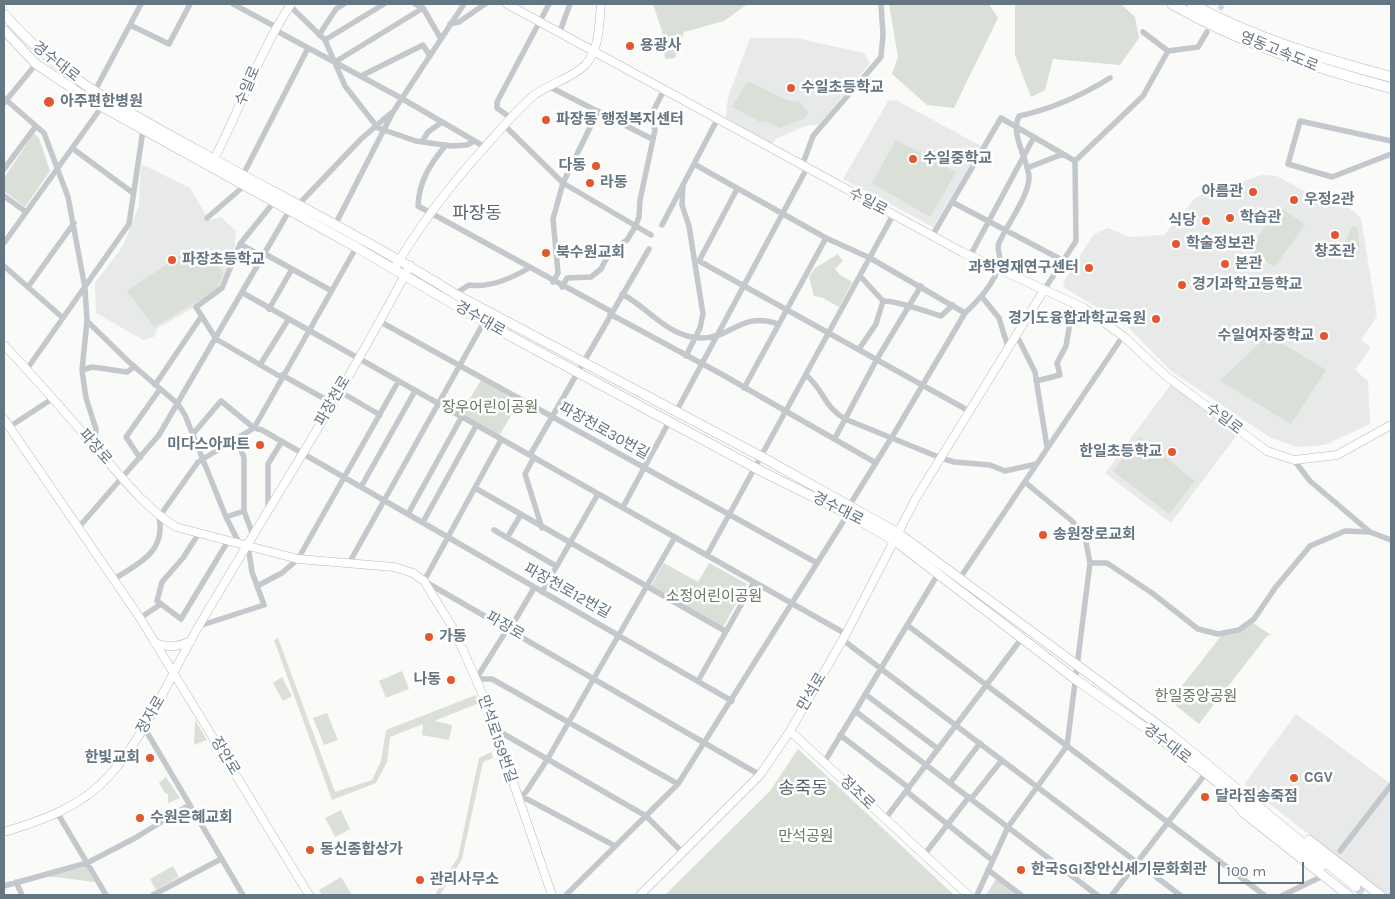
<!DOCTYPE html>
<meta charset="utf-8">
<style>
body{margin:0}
#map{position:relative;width:1395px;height:899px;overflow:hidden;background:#fafaf8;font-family:Karla,sans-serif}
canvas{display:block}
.frame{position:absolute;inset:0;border:5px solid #657683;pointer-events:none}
.scale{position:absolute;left:1218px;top:862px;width:86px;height:22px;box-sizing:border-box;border:2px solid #657683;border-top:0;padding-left:6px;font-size:15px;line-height:18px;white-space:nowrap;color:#657683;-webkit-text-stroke:4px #fff;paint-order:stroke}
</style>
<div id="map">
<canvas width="1395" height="899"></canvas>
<div class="frame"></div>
<div class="scale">100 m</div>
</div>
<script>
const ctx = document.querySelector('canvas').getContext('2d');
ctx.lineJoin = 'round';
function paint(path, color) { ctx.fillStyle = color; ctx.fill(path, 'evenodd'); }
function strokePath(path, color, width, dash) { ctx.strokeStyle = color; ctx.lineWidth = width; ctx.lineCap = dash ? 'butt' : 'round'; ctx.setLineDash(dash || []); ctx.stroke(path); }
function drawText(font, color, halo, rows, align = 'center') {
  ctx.font = font + ' Karla,"Noto Sans KR",sans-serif'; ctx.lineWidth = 5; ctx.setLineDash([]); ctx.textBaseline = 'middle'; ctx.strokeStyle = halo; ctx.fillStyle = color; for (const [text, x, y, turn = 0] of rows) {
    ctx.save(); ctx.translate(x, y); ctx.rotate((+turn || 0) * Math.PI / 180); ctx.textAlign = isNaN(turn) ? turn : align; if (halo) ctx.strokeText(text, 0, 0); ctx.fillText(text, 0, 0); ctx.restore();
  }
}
const built = new Path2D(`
 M750 38H796L864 53 870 63 820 124 805 126 776 139 768 148 725 121 728 97Z
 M896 100 981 146 933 227 843 179 888 101Z
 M141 164 190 188 209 220 221 217 236 231 234 252 221 287 196 306 158 328 154 337 143 340 96 313 95 283 123 246 139 205Z
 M1262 175 1277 176 1328 204 1340 200 1361 218 1377 316 1361 340 1371 347 1355 370 1368 381 1370 424 1325 445 1297 447 1271 438 1171 371 1128 327 1065 288 1063 283 1093 235 1108 228 1129 237 1164 235 1196 197Z
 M1172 383 1240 431 1171 523 1105 473Z
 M1296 714 1391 784V895H1387L1244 784Z`);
const green = new Path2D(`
 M653 4H763L746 5 724 21 684 32 675 58 665 59 662 31Z
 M889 4H989L998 18 954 108 927 105 892 74 898 57Z
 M1015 4H1121L1135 17 1139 38 1120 65 1053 59 1045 90 1031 97 1015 55Z
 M748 81 786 100 800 102 808 112 805 118 779 128 766 121 760 122 732 107Z
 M34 133 39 138 50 171 25 207 4 191V178Z
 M896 140 956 172 930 217 872 183Z
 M1280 207 1305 225 1274 267 1249 249Z
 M1353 226 1357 228 1360 246 1356 256 1341 250Z
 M208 252 223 273 217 290 154 327 127 291 182 254 185 258Z
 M838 254 843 261 835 269 840 275 852 282 839 307 823 298 814 296 809 277 815 268Z
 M1268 335 1326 370 1291 424 1220 381Z
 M481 380 519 402 499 436 461 414Z
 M1139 437 1195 481 1169 514 1113 471Z
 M664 563 698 582 709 563 747 584 723 627 651 586Z
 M1253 623 1271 635 1267 636 1199 724 1170 701 1221 636 1239 633Z
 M278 638 335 792 372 780 381 761 386 730 476 695 479 703 434 721 452 725 449 740 422 735 423 724 390 737 387 762 376 783 332 800 274 640Z
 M402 671 409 689 386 698 379 681Z
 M282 677 292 696 283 701 273 683Z
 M327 713 338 740 324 745 313 718Z
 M195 720 207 740 194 745Z
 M798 749 954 895H665L770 791Z
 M491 752 493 758 483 762 462 859 440 895H435L458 857 479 758Z
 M166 777 180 798 168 803V794L165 793 159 783Z
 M341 810 350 829 335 837 325 818Z
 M173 866 179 877 156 890 150 879Z
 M86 867 95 882 46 876Z
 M341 877 352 895H322L319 890Z
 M996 879 1016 895H986Z`);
const streetTunnel = new Path2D(`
 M1215 17 1223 4`);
const primaryTunnel = new Path2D(`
 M1356 887 1367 895`);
const street = new Path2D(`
 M233 4 276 27
 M415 4 423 8 441 39
 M290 6 325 40 345 86 378 128 416 141 451 146 467 145 474 141
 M450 24 459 22 485 4
 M130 25 169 44 190 4
 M275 30 401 98 485 147
 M1143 32 1168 51
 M559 34 570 4
 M319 35 336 9 344 4
 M325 40 384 4
 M335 62 423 8
 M361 76 423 45 430 56
 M550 87 652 139
 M4 98 44 133 68 197 85 288 87 321 82 370 86 398 96 429 94 445
 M90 100 141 4
 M4 103 36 64
 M511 118 497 108V102L549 4
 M504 125 563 183 651 235
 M423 140 428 132 442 122
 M1391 141 1300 121 1288 164 1332 177 1391 154
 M446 145C430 164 419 181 418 206L612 312
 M72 148 133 193
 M694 164 826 238 870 258 965 313
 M802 166 813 136 881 57 883 35 881 4
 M1027 168 1063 154
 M4 169 36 126
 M243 175 308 48
 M683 186 682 205 689 226 703 314 700 328 686 356
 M737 189 699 261 969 411
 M4 196 26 212
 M274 202 240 244 222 288 196 307 216 339 281 377
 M952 202 1064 261
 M298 205 361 139 391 113
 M207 218 244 186
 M335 225 393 112 464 4
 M662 225 717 120
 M932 236 1001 118 1075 161
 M4 243 103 105
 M240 244 263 257
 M265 254 330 290
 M970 256 1034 137
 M4 266 63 318
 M860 276 883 301C895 300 928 312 941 316L953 305
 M553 282 558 273 553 219 563 183 598 111
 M28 287 74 223
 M562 287 567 278 591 277 601 269 607 257 614 249 627 240 635 227 639 217 640 200 655 130 650 117 664 90
 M1044 290 1076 241 1075 161 1143 96 1168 51 1198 47 1207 32
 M243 293 846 634
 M455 294 469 285C489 288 512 278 529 268
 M622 294C649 308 669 338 701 338 733 338 741 311 778 324
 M982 297 999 318 1008 347
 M269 309 292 269
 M610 314 723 375 876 463
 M87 321 129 362 178 404 185 415 226 517 239 543
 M379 321 817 563
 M1016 334 1035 372 1047 447
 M859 349 876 324 883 301
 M260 365 288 320
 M27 369 129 224 143 130
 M82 370 92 367 127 372 134 367
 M282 375 332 403
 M806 375C825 391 823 406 845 419L941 458 954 462 990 465 1005 471 1036 464
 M1036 381 1060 375 1057 363 1066 346 1072 311 1076 304
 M155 385 201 317
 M744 388 826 238
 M339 391 380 415
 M676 412 807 168
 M9 427 52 399
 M254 428 361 239
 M193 434 221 401 254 428 262 430 732 701
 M235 438 244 457V511L253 535
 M835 438 877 359 921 286
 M501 440 424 581 760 775
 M530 455 649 249
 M534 457 525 474 542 528
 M140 458 126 437 160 389
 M1294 460 1310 481 1370 532
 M361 487 415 391
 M475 488 725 631
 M849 506 895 432 965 313C979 300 996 282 1000 262 1001 256 996 249 999 243 1006 226 1030 195 1029 176 1027 158 1010 134 1019 116 1052 109 1081 96 1110 78
 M623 507 669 422
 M268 510V464L282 441
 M408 514 461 418
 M226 517 244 511
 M423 522 476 426
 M79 527 159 435 289 211
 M494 530 556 566
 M199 533 183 558 162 582 157 601 181 619 228 541
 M507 538 520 516
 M707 555 893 215
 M1090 563H1107L1152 593 1198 629 1218 634 1239 630 1254 619 1275 588 1310 546 1345 531 1370 532 1391 540
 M348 565 484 322
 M960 578 1123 336
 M114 579C139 563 166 552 159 517L198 462 254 428
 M257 586 282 573 298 559 398 382
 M542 592 598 494
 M140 618 161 604
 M907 625 1264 895
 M199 626 264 605 252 572 248 545
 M510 629 534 588
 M843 640 1180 895
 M476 679H492L678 784
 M476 679 508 628
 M698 681 754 582
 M865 694 938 749
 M855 711 1097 895
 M145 729 243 895
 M495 729 646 816 683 853
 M840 735 909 788
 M825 761 938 574
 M950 783 980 743
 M906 791 992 860
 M518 799 526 792 547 760 675 537
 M518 799H527L615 846
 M971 799 1002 760
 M58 814 106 895
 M885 819 1022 638
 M1340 851 1391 785
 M924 855 969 797
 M988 870 1021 895
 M16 882 22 895
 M4 886 87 863 135 838 189 805
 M153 895 221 859
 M566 895 678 784 848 514
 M977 895 1008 827 1067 746 1090 563 1085 537 1072 521 1026 483
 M1112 895 1206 773
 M1283 895 1323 876`);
const secondary = new Path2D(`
 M507 4 962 252 1084 308 1123 336 1166 376 1267 451 1294 460 1337 455 1391 425
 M212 163C240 110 258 54 291 4
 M394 269C420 225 450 185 485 147 500 130 515 112 532 97 547 84 570 80 585 65 600 49 599 25 601 4
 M4 345C35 378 65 412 95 447 120 475 144 507 176 527L298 559 394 567 413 573 424 581 453 628 483 695 552 895
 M4 419 140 618 309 895
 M155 643C170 648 177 647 191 641
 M790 731 968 895
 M4 832C43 820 81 807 109 776 149 731 170 675 200 624 270 505 346 388 410 265
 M640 895 760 775 790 731 846 634 916 498 1044 290`);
const primary = new Path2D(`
 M4 14C59 77 125 110 197 150 284 198 372 242 455 294L762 457 898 533 1169 733 1356 887
 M4 30 36 64 90 100 356 247 484 322 763 472 848 514 895 541 1075 679 1147 729 1206 773 1322 866
 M1231 798 1244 813 1348 895
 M1309 840 1380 895`);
const highway = new Path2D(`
 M1172 4C1240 43 1315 68 1391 88
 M1192 4C1253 38 1324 59 1391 77`);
const markers = [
 [630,46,5,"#e4572e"],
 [791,88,5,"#e4572e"],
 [49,102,6,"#e4572e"],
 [546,120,5,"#e4572e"],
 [913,159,5,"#e4572e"],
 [596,166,5,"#e4572e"],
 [590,183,5,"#e4572e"],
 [1253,192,5,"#e4572e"],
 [1294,200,5,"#e4572e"],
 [1230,218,5,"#e4572e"],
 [1206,221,5,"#e4572e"],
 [1335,235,5,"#e4572e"],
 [1176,244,5,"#e4572e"],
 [546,253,5,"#e4572e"],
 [172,260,5,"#e4572e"],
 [1225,264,5,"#e4572e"],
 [1089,268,5,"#e4572e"],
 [1182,285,5,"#e4572e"],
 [1156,319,5,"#e4572e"],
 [1324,336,5,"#e4572e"],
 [260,445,5,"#e4572e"],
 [1172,452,5,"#e4572e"],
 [1043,535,5,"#e4572e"],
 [429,637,5,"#e4572e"],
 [451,680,5,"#e4572e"],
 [150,758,5,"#e4572e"],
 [1294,778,5,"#e4572e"],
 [1205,797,5,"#e4572e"],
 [140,818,5,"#e4572e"],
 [310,850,5,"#e4572e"],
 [1021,870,5,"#e4572e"],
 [420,880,5,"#e4572e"]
];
const poiNames = [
 ["용광사",640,46],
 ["수일초등학교",801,88],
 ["아주편한병원",60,102],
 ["파장동 행정복지센터",556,120],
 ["수일중학교",923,159],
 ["다동",586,166,"right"],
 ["라동",600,183],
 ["아름관",1243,192,"right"],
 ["우정2관",1304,200],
 ["학습관",1240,218],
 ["식당",1196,221,"right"],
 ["학술정보관",1186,244],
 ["창조관",1335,252,"center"],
 ["북수원교회",556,253],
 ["파장초등학교",182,260],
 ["본관",1235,264],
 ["과학영재연구센터",1079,268,"right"],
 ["경기과학고등학교",1192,285],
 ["경기도융합과학교육원",1146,319,"right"],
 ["수일여자중학교",1314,336,"right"],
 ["미다스아파트",250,445,"right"],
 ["한일초등학교",1162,452,"right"],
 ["송원장로교회",1053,535],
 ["가동",439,637],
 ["나동",441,680,"right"],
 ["한빛교회",140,758,"right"],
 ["CGV",1304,778],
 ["달라짐송죽점",1215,797],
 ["수원은혜교회",150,818],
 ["동신종합상가",320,850],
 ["한국SGI장안신세기문화회관",1031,870],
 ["관리사무소",430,880]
];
const streetNames = [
 ["영동고속도로",1279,52,22],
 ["경수대로",56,62,38],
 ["수일로",248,86,-67],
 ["수일로",868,202,28],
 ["경수대로",480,319,30],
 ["파장천로",333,401,-60],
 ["수일로",1224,419,37],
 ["파장천로30번길",604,431,29],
 ["파장로",95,447,49],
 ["경수대로",838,509,27],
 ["파장천로12번길",567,591,29],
 ["파장로",505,626,30],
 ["만석로",812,692,-60],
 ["정자로",151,715,-60],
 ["만석로159번길",497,739,71],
 ["경수대로",1167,744,37],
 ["장안로",225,756,59],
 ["정조로",857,793,44]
];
const parkNames = [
 ["장우어린이공원",490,408],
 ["소정어린이공원",714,597],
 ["한일중앙공원",1196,697],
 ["만석공원",806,837]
];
const quarterNames = [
 ["파장동",477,214],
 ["송죽동",803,789]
];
paint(built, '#e8e9e9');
paint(green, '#dadfd7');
strokePath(streetTunnel, '#d5d9db', 5.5, [5.5, 3]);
strokePath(primaryTunnel, '#d5d9db', 9, [9, 4.5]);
strokePath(secondary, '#b3babf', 9);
strokePath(primary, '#b5babe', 10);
strokePath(highway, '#b4b9bd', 11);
strokePath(street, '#c3c8cc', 5.5);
strokePath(secondary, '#fff', 8);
strokePath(primary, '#fff', 9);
strokePath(highway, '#fff', 10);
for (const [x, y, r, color] of markers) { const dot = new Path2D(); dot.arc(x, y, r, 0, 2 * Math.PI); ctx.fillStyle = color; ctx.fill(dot); strokePath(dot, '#fff', 2); }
drawText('bold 15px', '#657683', '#fff', poiNames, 'left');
drawText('15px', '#657683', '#fff', streetNames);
drawText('15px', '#687a64', '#fff', parkNames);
drawText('18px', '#57646e', '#fff', quarterNames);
</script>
